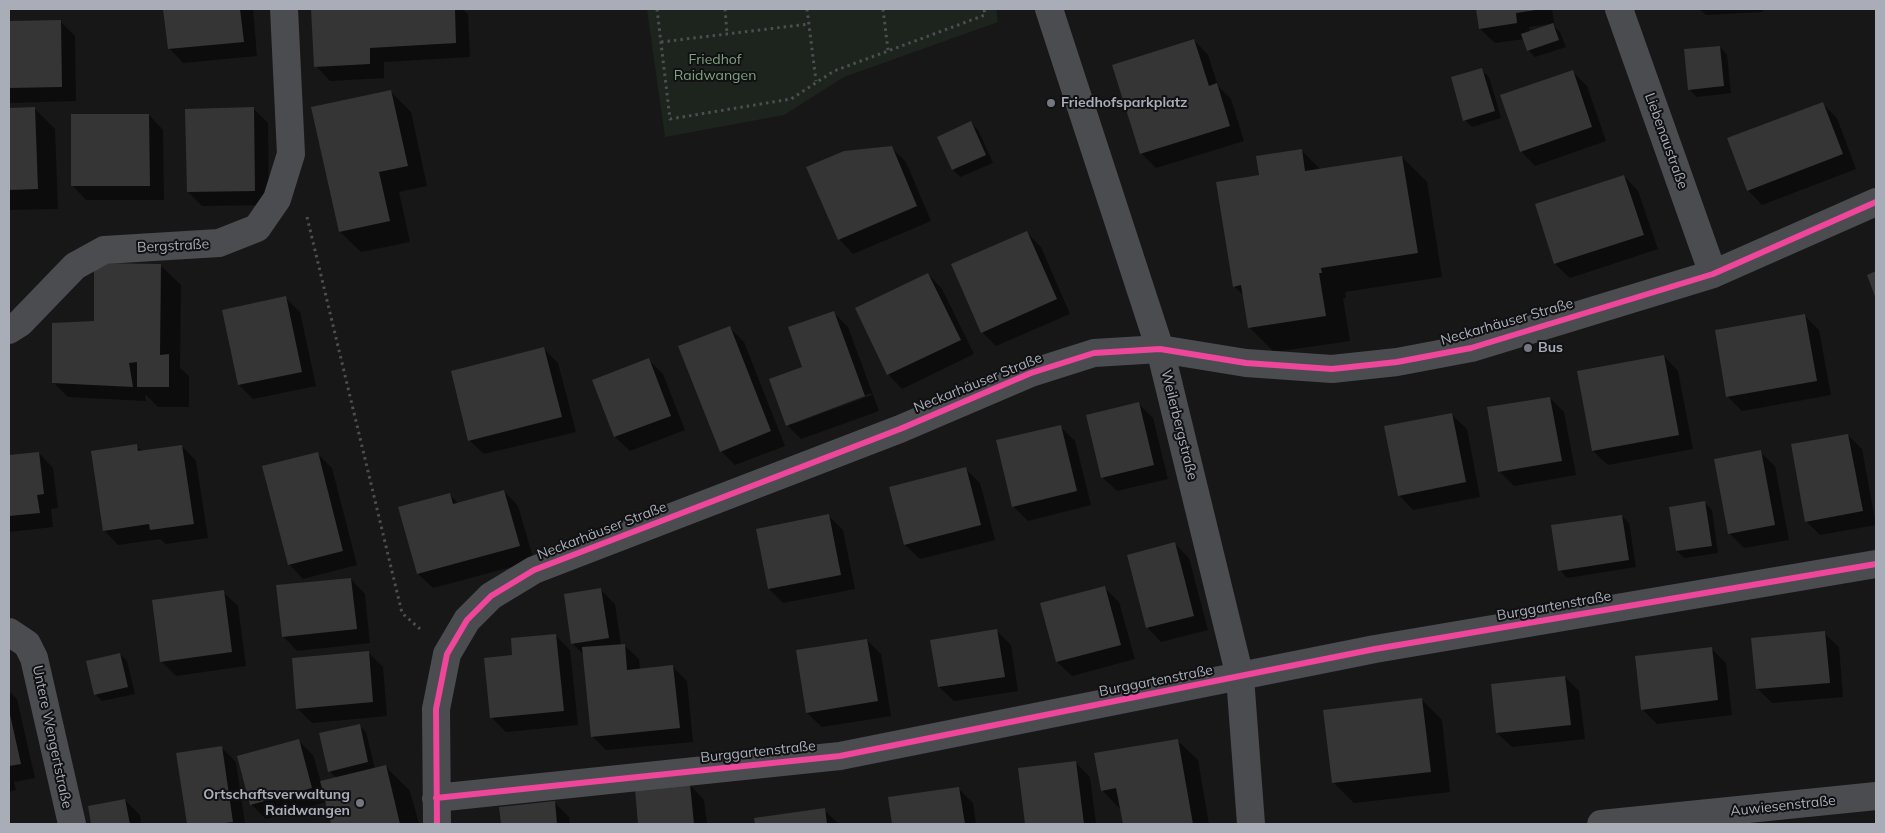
<!DOCTYPE html>
<meta charset="utf-8">
<style>
body{margin:0}
#map{position:relative;width:1885px;height:833px;overflow:hidden;background:#171717;font-family:Mulish,sans-serif}
canvas{display:block}
.frame{position:absolute;inset:0;border:10px solid #a8adb8;pointer-events:none}
</style>
<div id="map">
<canvas width="1885" height="833"></canvas>
<div class="frame"></div>
</div>
<script>
const ctx = document.querySelector('canvas').getContext('2d');
ctx.lineJoin = 'round';
function paint(path, color) { ctx.fillStyle = color; ctx.fill(path, 'evenodd'); }
function strokePath(path, color, width, dash) { ctx.strokeStyle = color; ctx.lineWidth = width; ctx.lineCap = dash ? 'butt' : 'round'; ctx.setLineDash(dash || []); ctx.stroke(path); }
function drawText(font, color, halo, rows, align = 'center') {
  ctx.font = font + ' Mulish,sans-serif'; ctx.lineWidth = 4; ctx.setLineDash([]); ctx.textBaseline = 'middle'; ctx.strokeStyle = halo; ctx.fillStyle = color; for (const [text, x, y, turn = 0] of rows) {
    ctx.save(); ctx.translate(x, y); ctx.rotate((+turn || 0) * Math.PI / 180); ctx.textAlign = isNaN(turn) ? turn : align; if (halo) ctx.strokeText(text, 0, 0); ctx.fillText(text, 0, 0); ctx.restore();
  }
}
const green = new Path2D(`
 M647 9H996L998 22 844 77 784 115 665 137Z`);
const shadow = new Path2D(`
 M165 9H253L257 56 183 63 169 48Z
 M312 9H462L468 14 470 57 384 62V78L330 81 316 66Z
 M1477 9H1552L1554 23 1552 24 1560 32 1566 47 1535 57 1528 50 1524 39 1495 43 1480 29ZM1551 24 1530 32 1529 27Z
 M1699 9H1763V12L1706 15Z
 M60 21 75 36 76 101 9 103V23Z
 M1194 40 1208 55 1218 86 1231 99 1244 141 1156 168 1141 153Z
 M1720 47 1727 55 1731 93 1697 97 1690 90Z
 M1481 70 1489 77 1501 118 1472 127 1465 120Z
 M1572 71 1587 86 1606 141 1535 166 1521 151Z
 M390 91 411 112 427 186 399 192 410 242 361 252 340 232Z
 M1822 103 1837 118 1856 169 1762 205 1748 190Z
 M253 108 268 123 269 205 202 206 188 192Z
 M9 109H35L55 129 58 209 9 210Z
 M149 115 163 130 164 200H86L72 185Z
 M971 123 978 130 993 163 960 177 953 170 938 137Z
 M892 148 906 162 931 221 853 254 839 239Z
 M1301 150 1321 170 1402 157 1427 182 1442 277 1345 292 1346 298H1343L1350 341 1274 352 1249 327 1244 296 1234 286 1260 176Z
 M1624 176 1638 191 1658 249 1570 278 1555 264 1536 205Z
 M1026 232 1041 247 1070 314 996 346 982 332Z
 M160 265 181 285 180 368 189 376V407H158L145 394 146 401 68 397 53 382 95 322Z
 M928 274 942 289 974 354 902 389 888 374Z
 M286 298 300 312 316 386 253 399 239 385Z
 M833 312 848 327 879 411 801 439 787 425 804 367ZM871 393 872 395 793 424V422Z
 M1805 316 1819 330 1831 395 1742 411 1728 397Z
 M730 328 744 342 785 446 735 465 721 451Z
 M544 349 558 363 576 432 484 454 469 440Z
 M1664 356 1678 371 1693 449 1608 465 1593 451Z
 M649 360 663 374 685 430 630 451 615 437 594 381Z
 M1550 398 1564 412 1576 475 1514 486 1499 471Z
 M1139 404 1153 418 1168 479 1117 491 1102 477Z
 M1452 415 1467 429 1480 497 1413 510 1399 495Z
 M1060 426 1075 441 1091 505 1028 521 1013 506Z
 M1848 435 1862 449 1876 525 1820 535 1806 521Z
 M136 446 143 452 182 446 196 461 208 538 166 544 160 539 118 545 104 530Z
 M1760 452 1775 466 1789 540 1744 548 1730 534Z
 M39 453 53 468 58 508 51 509 53 527 9 532V456Z
 M317 453 332 468 357 565 303 579 289 564Z
 M965 468 980 483 995 540 920 559 905 545 891 488Z
 M504 491 518 506 534 561 433 588 418 574 400 508 449 494 459 504Z
 M1704 502 1712 510 1718 553 1684 558 1677 551 1670 508Z
 M829 516 843 530 855 589 783 603 769 589Z
 M1622 516 1629 523 1636 567 1567 578 1560 570Z
 M1175 544 1189 558 1208 630 1161 642 1147 627Z
 M351 579 365 594 370 643 297 651 283 636Z
 M1104 587 1119 602 1135 659 1072 676 1057 662Z
 M601 590 615 604 621 645H624L639 659 640 670 673 667 687 681 693 742 606 750 592 736 584 655 572 643Z
 M223 592 238 606 246 666 176 676 161 661Z
 M997 631 1011 645 1018 691 954 701 939 687Z
 M1824 633 1839 647 1843 697 1772 703 1758 689Z
 M555 635 570 650 578 725 506 732 492 718Z
 M867 640 881 654 891 716 822 727 807 713Z
 M1711 648 1726 663 1732 715 1657 724 1642 709Z
 M368 652 383 667 387 716 312 723 297 708Z
 M120 654 127 661 135 694 102 701 95 694Z
 M1565 677 1579 691 1585 739 1512 747 1497 733Z
 M9 691 17 699 35 778 14 782 16 790 9 792Z
 M1422 700 1442 720 1450 792 1354 803 1333 782Z
 M359 725 366 732 375 769 385 766 410 791 419 824H332L327 802 266 819 251 804 299 741 313 755 321 782 337 778 329 771Z
 M1177 740 1198 760 1209 824H1124L1121 810 1102 790Z
 M221 747 236 762 245 824H188L177 754Z
 M1075 762 1090 777 1096 824H1026L1019 769Z
 M690 785 704 800 707 824H639L636 790Z
 M958 788 973 803 976 824H893L889 798Z
 M125 800 140 815 141 824H93L90 807Z
 M554 802 569 817 570 824H502L500 808Z
 M824 810 839 824H756L755 819Z`);
const building = new Path2D(`
 M163 9H240L244 42 168 49Z
 M311 9H455L456 43 370 48V64L314 67Z
 M1476 9H1536V10L1516 13 1517 23 1479 29Z
 M61 20 62 87 9 88V21Z
 M1553 23 1559 40 1527 51 1521 34Z
 M1194 39 1209 86 1217 83 1230 126 1140 154 1112 65Z
 M1720 46 1724 86 1688 90 1684 49Z
 M1482 68 1495 111 1463 121 1451 77Z
 M1573 70 1592 127 1520 152 1500 95Z
 M391 90 408 166 379 172 390 221 339 232 311 107Z
 M1823 102 1843 154 1747 191 1727 138Z
 M35 107 38 189 9 190V108Z
 M254 107 255 191 187 192 185 109Z
 M71 114H149L150 186H71Z
 M971 121 986 155 952 170 937 137Z
 M892 146 917 206 838 240 806 167 844 151Z
 M1302 149 1305 171 1402 156 1418 253 1321 268 1322 273H1319L1326 316 1248 328 1241 285 1233 287 1216 182 1259 175 1256 156Z
 M1624 175 1644 235 1554 264 1535 204Z
 M1027 231 1057 299 981 333 951 264Z
 M94 263 161 264 160 355 169 354V387H137V362L129 363 133 387 52 383V323L94 321Z
 M1876 271V299L1867 275Z
 M928 273 961 340 887 375 855 308Z
 M286 296 302 372 238 385 222 310Z
 M834 311 865 396 786 426 769 379 802 367 788 327Z
 M1805 314 1817 381 1726 397 1715 330Z
 M730 326 771 431 720 452 678 346Z
 M544 347 562 417 468 441 451 371Z
 M1664 355 1679 435 1592 451 1577 371Z
 M649 358 671 416 614 437 592 380Z
 M1550 397 1562 461 1498 472 1487 407Z
 M1139 402 1154 465 1101 478 1086 415Z
 M1452 413 1466 482 1398 496 1384 426Z
 M1061 425 1077 491 1012 507 996 440Z
 M1848 434 1863 511 1805 522 1791 444Z
 M137 444 138 451 182 445 194 524 150 530 149 524 103 531 91 451Z
 M1761 450 1775 525 1728 534 1714 459Z
 M39 452 44 494 37 495 40 513 9 516V455Z
 M318 452 343 551 288 565 262 466Z
 M966 467 981 525 904 545 889 487Z
 M504 490 520 546 417 574 398 507 450 493 453 504Z
 M1705 501 1712 546 1676 551 1669 507Z
 M829 514 841 575 768 589 756 529Z
 M1622 515 1629 560 1558 571 1551 525Z
 M1175 542 1194 616 1146 628 1127 555Z
 M351 578 357 629 282 637 276 585Z
 M1105 586 1121 645 1056 662 1040 603Z
 M601 588 609 638 571 644 564 594Z
 M224 590 232 652 160 662 152 600Z
 M997 629 1005 677 938 687 930 640Z
 M1825 631 1830 683 1756 689 1751 638Z
 M556 634 564 711 490 718 484 658 512 655 511 638Z
 M867 639 878 701 806 713 796 650Z
 M625 644 627 670 673 665 680 728 591 737 582 647Z
 M1712 647 1718 700 1641 710 1635 656Z
 M369 651 373 702 296 709 292 658Z
 M120 653 128 687 94 695 86 661Z
 M1565 676 1571 725 1496 733 1491 684Z
 M1422 698 1431 772 1332 783 1323 710Z
 M9 710 21 764 9 766Z
 M360 724 368 762 328 772 319 733Z
 M299 739 312 788 250 805 237 756Z
 M1178 739 1193 824H1123L1116 788 1101 791 1094 753Z
 M222 746 233 822 217 824H187L176 753Z
 M1076 761 1084 824H1025L1018 768Z
 M386 765 400 824H331L320 781Z
 M690 784 694 824H638L635 789Z
 M959 787 965 824H892L888 797Z
 M125 799 130 824H91L88 806Z
 M555 801 557 824H501L499 807Z
 M825 808 827 824H755L754 818Z`);
const path = new Path2D(`
 M657 9 670 119 791 99 834 71 985 15 984 9
 M725 9 727 34
 M807 9 816 81
 M883 9 888 50
 M661 42 809 24
 M307 217 402 613 420 629`);
const minor = new Path2D(`
 M1049 9 1160 349 1240 677 1251 824
 M1619 9 1713 274
 M9 330 20 323 75 266 104 250 219 243 257 228 277 199 291 154 284 9
 M9 632 27 644 34 658 72 824
 M436 798 840 756 1375 649 1876 564
 M437 824 436 709 447 654 467 620 491 596 534 570 900 429 1031 373 1094 353 1160 349 1246 363 1332 369 1397 362 1471 348 1713 274 1876 202
 M1601 824 1876 796`);
const cycleway = new Path2D(`
 M436 798 840 756 1375 649 1876 564
 M437 824 436 709 447 654 467 620 491 596 534 570 900 429 1031 373 1094 353 1160 349 1246 363 1332 369 1397 362 1471 348 1713 274 1876 202`);
const markers = [
 [1051,103,5,"#757880"],
 [1528,348,5,"#757880"],
 [360,803,5,"#757880"]
];
const parkNames = [
 ["Friedhof",715,60],
 ["Raidwangen",715,76]
];
const poiNames = [
 ["Friedhofsparkplatz",1061,103],
 ["Bus",1538,348],
 ["Ortschaftsverwaltung",350,795,"right"],
 ["Raidwangen",350,811,"right"]
];
const streetNames = [
 ["Liebenaustraße",1666,141,70],
 ["Bergstraße",173,246,-3],
 ["Neckarhäuser Straße",1507,322,-16],
 ["Neckarhäuser Straße",978,383,-22],
 ["Weilerbergstraße",1179,425,76],
 ["Neckarhäuser Straße",602,531,-21],
 ["Burggartenstraße",1554,606,-10],
 ["Burggartenstraße",1156,681,-11],
 ["Untere Wengertstraße",52,737,78],
 ["Burggartenstraße",758,752,-6],
 ["Auwiesenstraße",1783,806,-6]
];
paint(green, '#1d241e');
paint(shadow, '#0007');
paint(building, '#353536');
strokePath(path, '#4d4e52', 3, [2.5, 4]);
strokePath(minor, '#4b4c50', 28);
strokePath(cycleway, '#ed469a', 6);
for (const [x, y, r, color] of markers) { const dot = new Path2D(); dot.arc(x, y, r, 0, 2 * Math.PI); ctx.fillStyle = color; ctx.fill(dot); strokePath(dot, '#111113', 2); }
drawText('14px', '#7fa381', '#111113', parkNames);
drawText('bold 14px', '#a8adb8', '#111113', poiNames, 'left');
drawText('14px', '#a8adb8', '#111113', streetNames);
</script>
